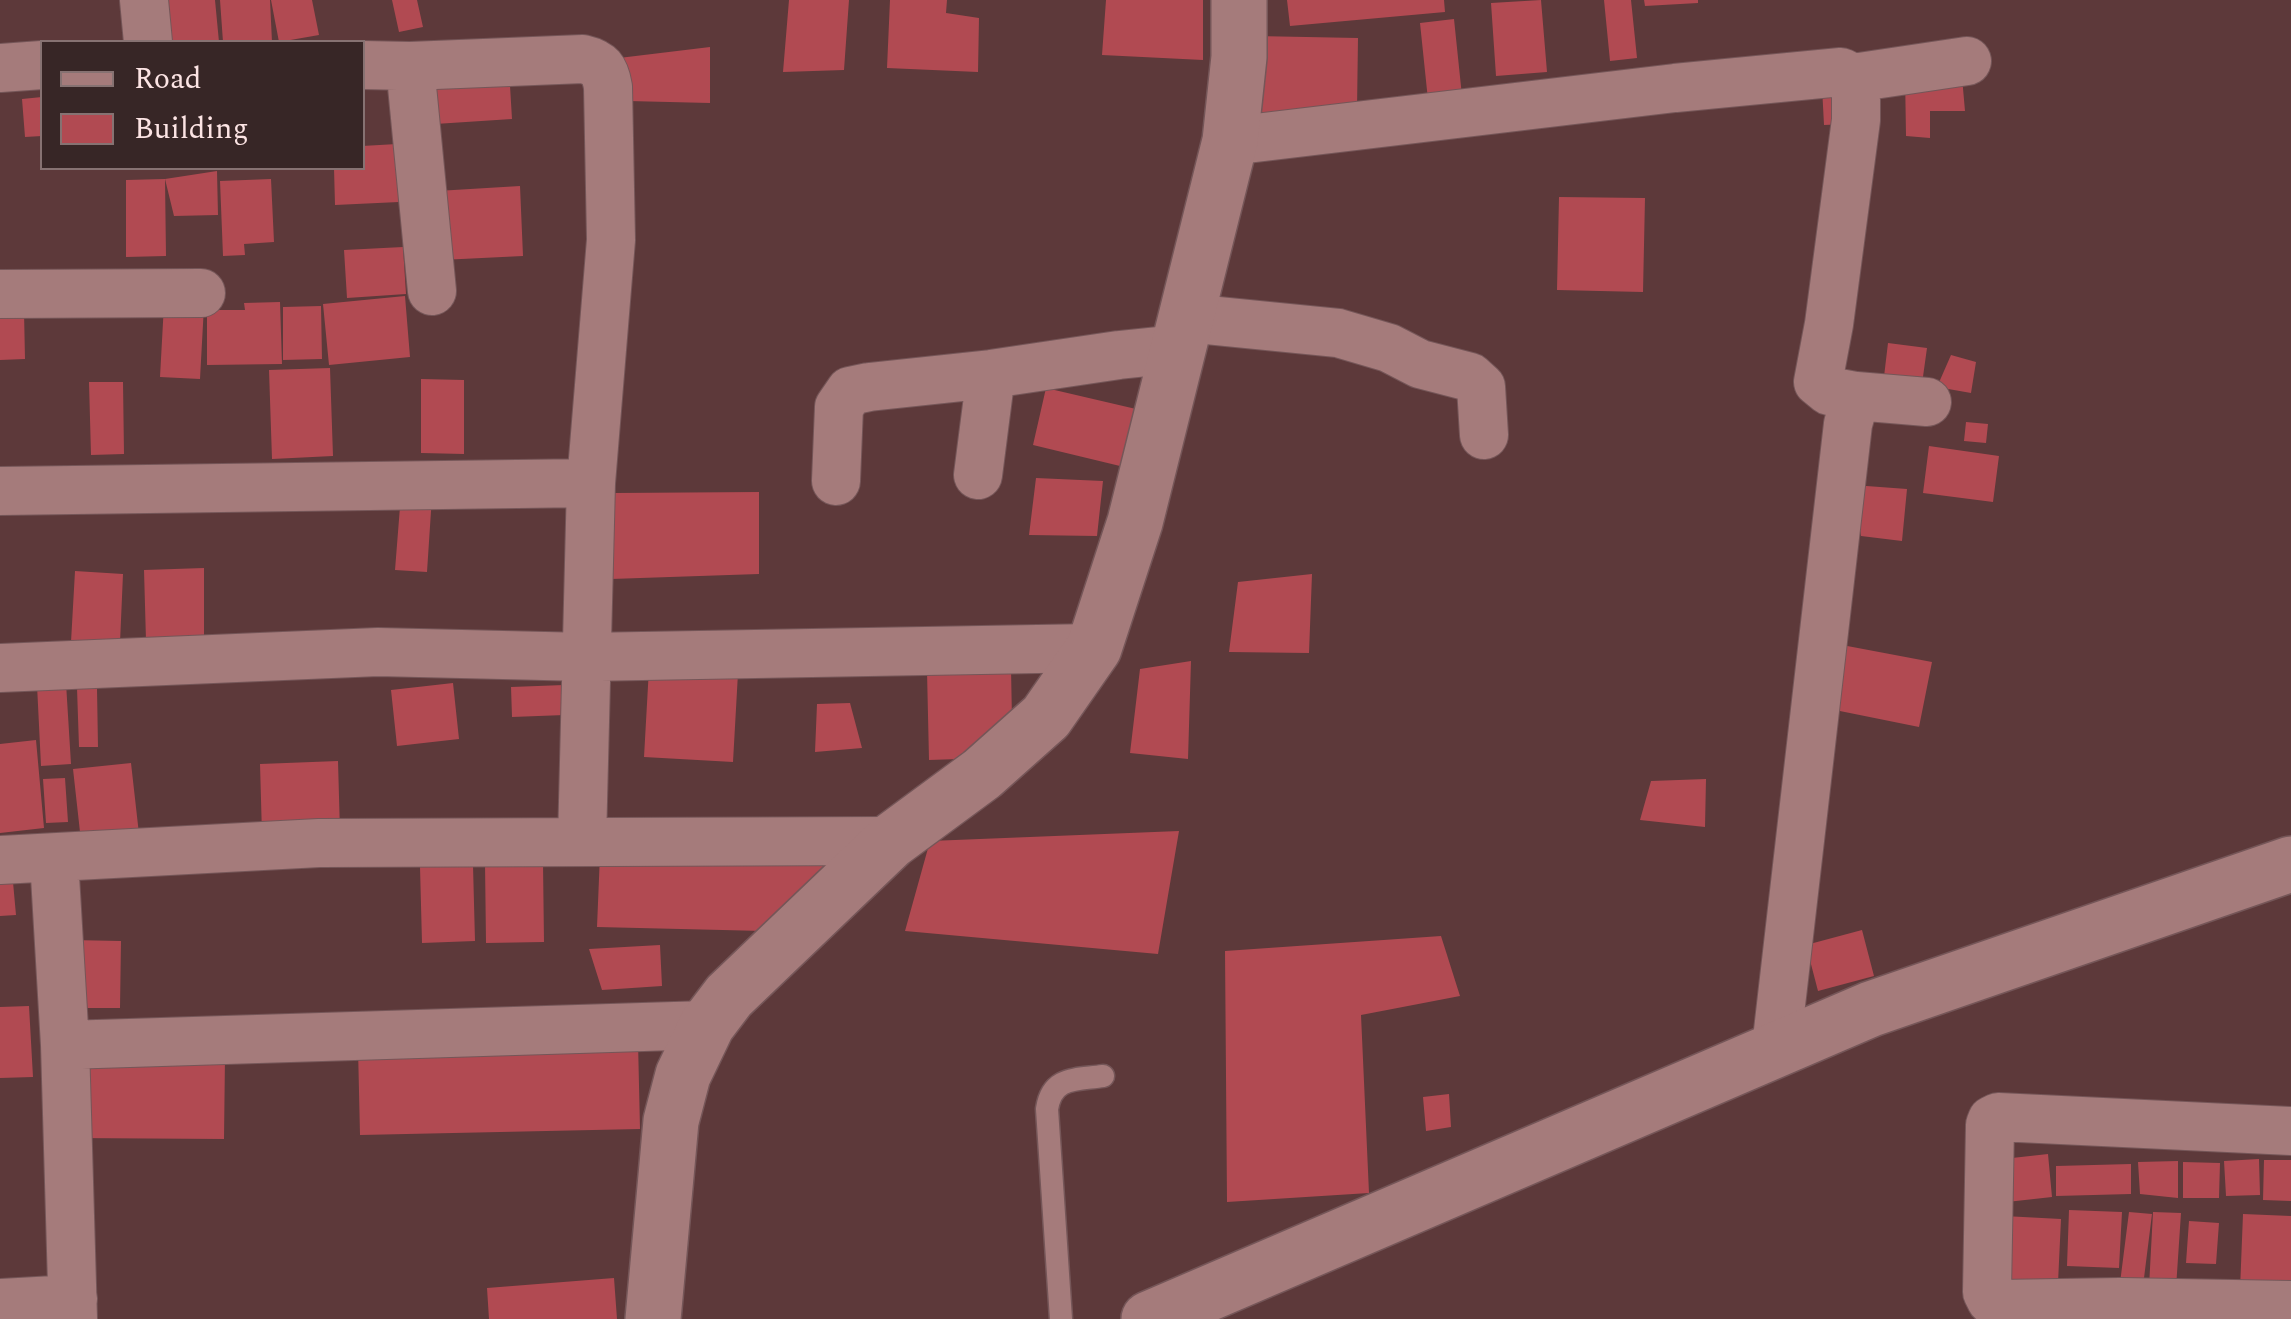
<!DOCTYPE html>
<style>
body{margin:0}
#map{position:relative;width:2291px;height:1319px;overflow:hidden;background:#5d393a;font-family:Spectral,serif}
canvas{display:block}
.legend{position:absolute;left:40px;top:40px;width:325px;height:130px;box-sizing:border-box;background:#372626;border:2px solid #867272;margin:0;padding:12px 18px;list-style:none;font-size:30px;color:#fce4e4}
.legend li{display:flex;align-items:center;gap:20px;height:50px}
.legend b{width:50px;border:2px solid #867272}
</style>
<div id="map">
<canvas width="2291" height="1319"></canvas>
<ul class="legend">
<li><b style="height:12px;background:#a57b7b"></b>Road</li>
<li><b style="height:28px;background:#b14a52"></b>Building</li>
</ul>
</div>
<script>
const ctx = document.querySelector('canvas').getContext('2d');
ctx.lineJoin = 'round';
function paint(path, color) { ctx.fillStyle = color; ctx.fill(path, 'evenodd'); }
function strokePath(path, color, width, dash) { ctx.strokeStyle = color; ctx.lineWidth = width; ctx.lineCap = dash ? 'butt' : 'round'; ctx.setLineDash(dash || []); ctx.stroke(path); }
const building = new Path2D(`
 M156 0H215L219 42H160Z
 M220 0H270L272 42H223Z
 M271 0H312L319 35 279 42Z
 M392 0H417L423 27 399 32Z
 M789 0H849L844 70 783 72Z
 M890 0H947L946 13 979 18 978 72 887 68Z
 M1106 0H1203V60L1102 55Z
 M1287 0H1444L1445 12 1290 26Z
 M1541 0 1547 72 1496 76 1491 3Z
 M1604 0H1631L1637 58 1610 61Z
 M1644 0H1698V3L1645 6Z
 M1454 19 1462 96 1428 100 1420 23Z
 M1255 36 1358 38 1357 110 1254 119Z
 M710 47V103L628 101 619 58Z
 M509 69 512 119 420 125 417 74Z
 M1905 74 1962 77 1965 111H1930V138L1906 136Z
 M1845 86 1847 124 1824 125 1822 87Z
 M42 97V136L25 137 22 99Z
 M397 144 399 202 335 205 334 168H362V146Z
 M217 171 218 215 174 216 165 179 166 256 126 257V180L165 179Z
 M271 179 274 242 244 244 245 255 223 256 220 181Z
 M520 186 523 256 441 260 437 191Z
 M1559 197 1645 198 1643 292 1557 290Z
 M403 247 406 294 347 298 344 250Z
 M405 296 410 357 329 365 323 304Z
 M280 302 282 364 207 365V310H245L244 303Z
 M164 304 204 306 200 379 160 377Z
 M321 306 322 359 283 360V307Z
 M24 311 25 359 0 360V312Z
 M1888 343 1927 348 1921 391 1883 385Z
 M1951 355 1976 362 1971 393 1937 387Z
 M330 368 333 456 272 459 269 370Z
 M421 379 464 380V454L421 453Z
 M89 382H123L124 454 91 455Z
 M1046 388 1136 409 1120 466 1033 445Z
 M1966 422 1988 424 1986 443 1964 441Z
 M1929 446 1999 456 1993 502 1923 493Z
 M1036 478 1103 481 1097 536 1029 535Z
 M1853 485 1907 489 1902 541 1861 536Z
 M759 492V574L611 579 615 493Z
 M401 494 432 496 427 572 395 570Z
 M204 568V640L146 641 144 570Z
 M75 571 123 574 120 643 71 642Z
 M1312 574 1309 653 1229 652 1238 582Z
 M1842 645 1932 662 1919 727 1830 709Z
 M1191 661 1188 759 1130 753 1140 669Z
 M649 668 738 673 733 762 644 757Z
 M1011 668 1012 720 959 759 929 760 927 671Z
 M66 683 71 764 41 766 37 685Z
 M453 683 459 739 397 746 391 690Z
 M564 685 565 715 512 717 511 687Z
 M77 688H97L98 747H79Z
 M850 703 862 748 815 752 817 704Z
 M36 740 44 828 0 833V744Z
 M338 761 340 832 262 835 260 764Z
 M131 763 139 834 81 841 73 769Z
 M65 778 68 822 46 823 43 779Z
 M1706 779 1705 827 1640 820 1651 781Z
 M1179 831 1158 954 905 931 930 841Z
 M600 854 843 861 764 931 597 927Z
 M485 863H543L544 942 486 943Z
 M473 865 475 941 422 943 420 867Z
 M12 871 16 915 0 916V872Z
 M1862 930 1874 976 1818 991 1806 945Z
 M1441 936 1460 996 1361 1015 1369 1193 1227 1202 1225 951Z
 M71 940 121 941 120 1008H71Z
 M660 945 662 986 602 990 589 949Z
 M29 1006 33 1077 0 1078V1007Z
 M638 1041 640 1129 360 1135 358 1048Z
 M73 1056 225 1057 224 1139 72 1138Z
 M1449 1094 1451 1127 1426 1131 1423 1097Z
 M2048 1154 2052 1197 2007 1202 2003 1159Z
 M2259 1159 2260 1195 2226 1196 2224 1161Z
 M2264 1160H2291V1201L2263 1200Z
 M2178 1161V1198L2140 1194 2138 1162Z
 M2183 1162 2220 1163 2219 1198H2183Z
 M2131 1164V1194L2056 1196V1166Z
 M2069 1210 2122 1212 2119 1268 2067 1266Z
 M2129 1212 2152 1214 2143 1286 2120 1283Z
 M2153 1212 2181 1213 2176 1288 2149 1287Z
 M2243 1214 2291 1216V1292L2240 1290Z
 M2004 1216 2061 1219 2058 1283 2001 1280Z
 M2189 1221 2219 1223 2216 1264 2186 1263Z
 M614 1278 617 1319H489L487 1288Z`);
const lane = new Path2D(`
 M1061 1319 1047 1109C1052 1076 1076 1080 1103 1076`);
const street = new Path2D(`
 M144 0 148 42
 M362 65 410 66 583 59C600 63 605 69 608 87L611 240 591 483 582 841
 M410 66 432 291
 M0 68 42 65
 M1853 78 1967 61
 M1230 141 1675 88 1841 72 1853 78 1856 88V120L1829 324 1818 382 1829 391 1856 396 1848 424 1776 1048
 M0 294 201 293
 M1187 318 1338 333 1389 348 1420 364 1470 377 1481 387 1484 435
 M1856 396 1927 402
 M978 475 991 374
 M836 481 839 407 850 391 869 387 991 374 1119 355 1177 349
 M0 491 591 483
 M0 668 378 652 586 657 1094 648
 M54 859 65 1045
 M0 860 319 843 891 841
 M2291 1131 1998 1117 1992 1120 1990 1125 1987 1292 1991 1300 1999 1304 2120 1302 2291 1305
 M0 1303 73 1299
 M73 1319 65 1045 707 1025`);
const secondary = new Path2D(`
 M653 1319 671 1121 683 1075 707 1025 729 996 891 841 982 774 1046 717 1094 648 1135 522 1230 141 1239 57V0
 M1149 1319 1871 1009 2291 864`);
paint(building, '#b14a52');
strokePath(lane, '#755658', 25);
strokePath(street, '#755658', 50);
strokePath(secondary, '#755658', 58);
strokePath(lane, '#a57b7b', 22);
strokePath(street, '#a57b7b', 48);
strokePath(secondary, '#a57b7b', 55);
</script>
